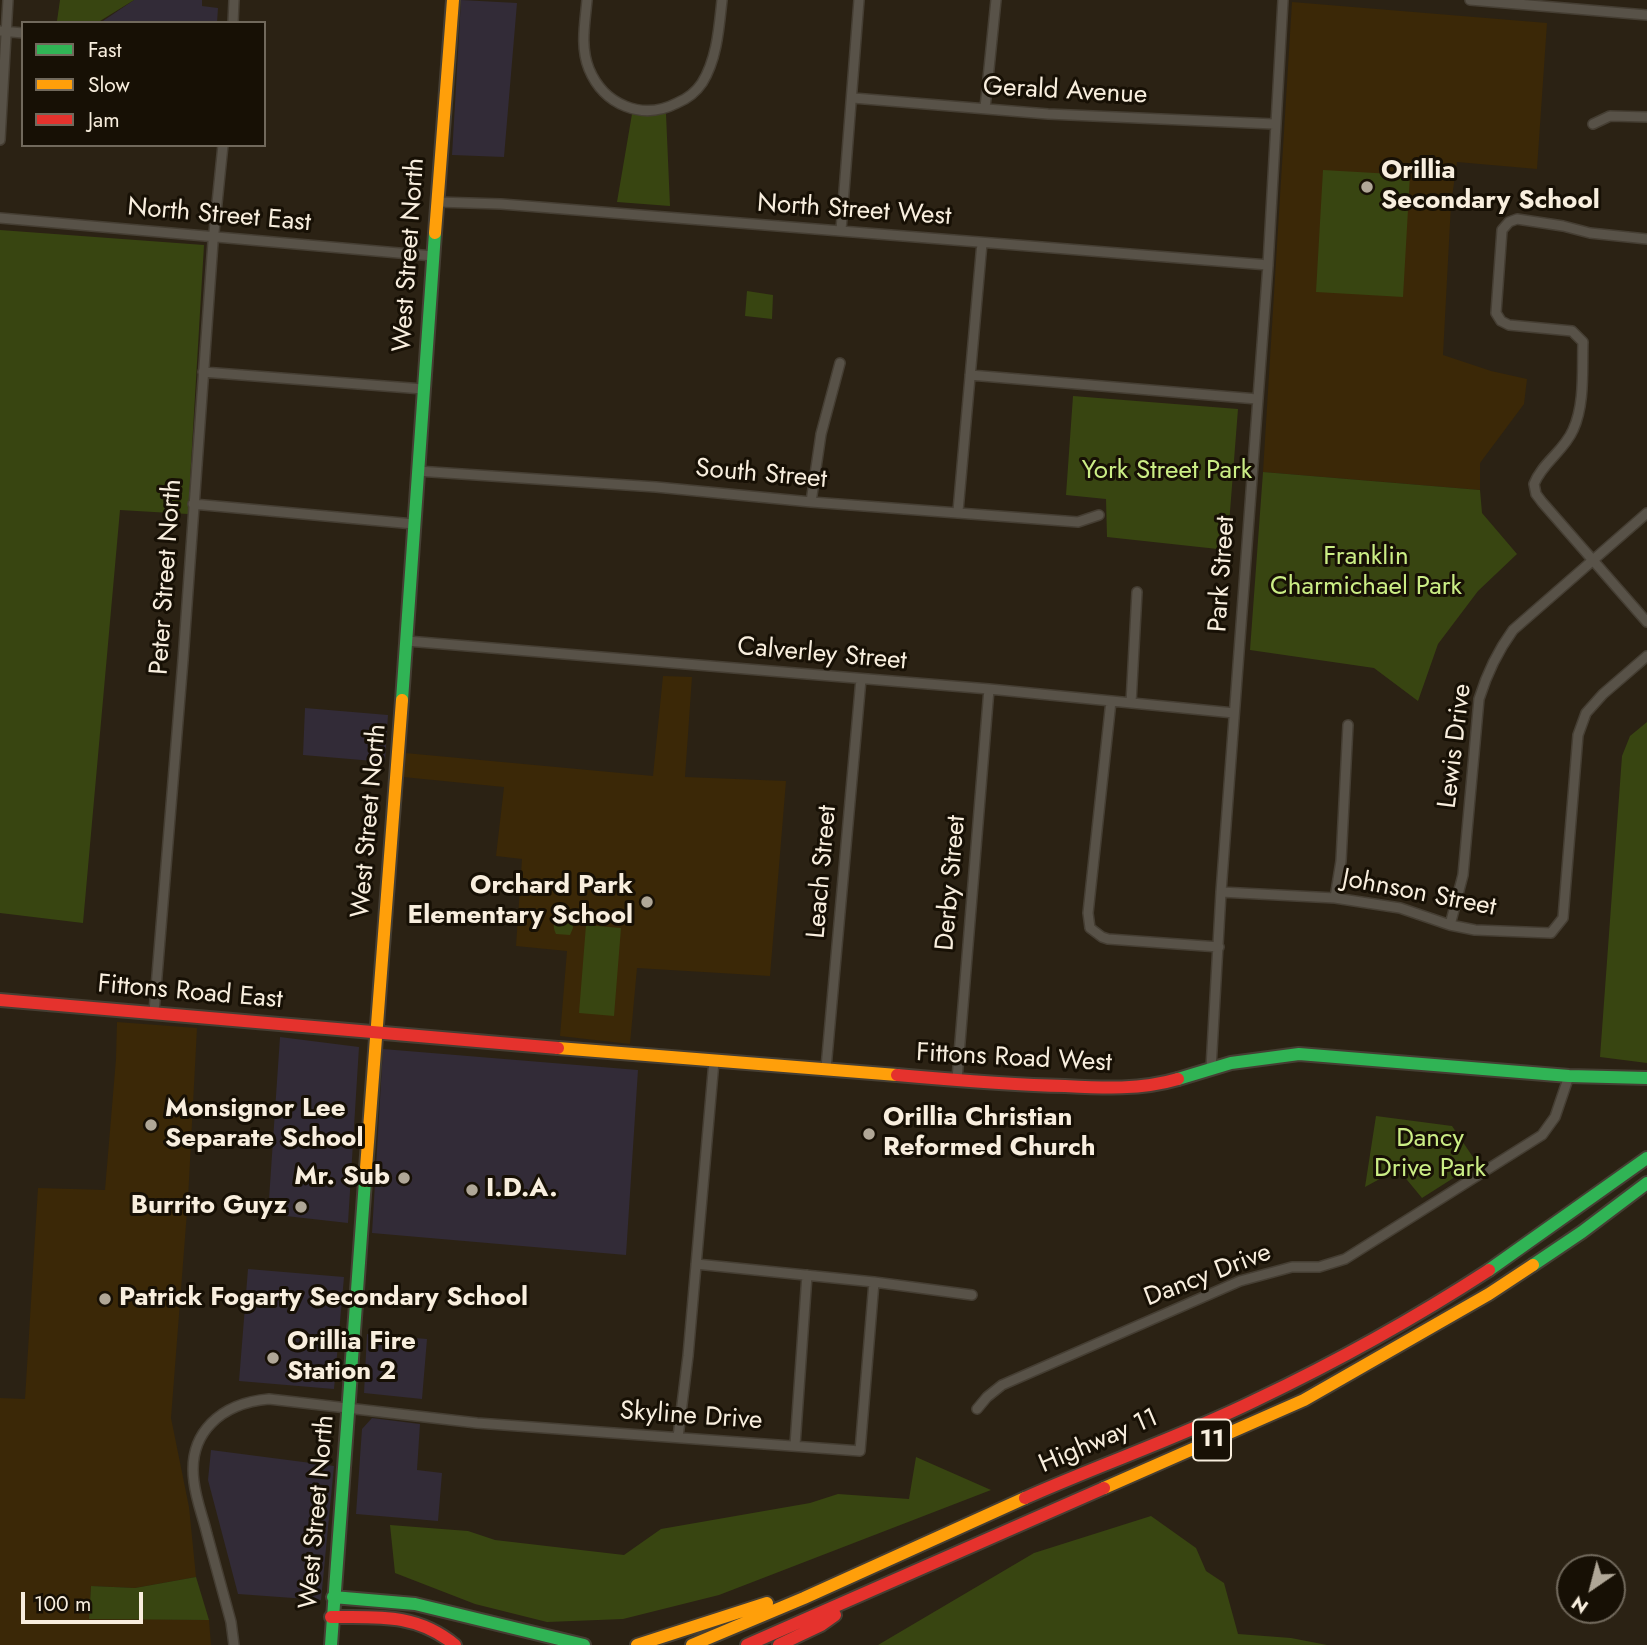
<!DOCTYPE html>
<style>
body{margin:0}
#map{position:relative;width:1647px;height:1645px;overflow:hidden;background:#2b2214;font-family:Jost,sans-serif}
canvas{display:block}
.legend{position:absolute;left:21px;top:21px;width:245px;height:126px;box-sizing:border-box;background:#171005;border:2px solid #71695c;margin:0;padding:9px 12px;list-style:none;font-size:21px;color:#f8eede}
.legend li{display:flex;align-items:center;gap:14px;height:35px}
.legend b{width:35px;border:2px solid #71695c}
.north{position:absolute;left:1556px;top:1554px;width:70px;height:70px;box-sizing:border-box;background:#171005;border:2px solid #71695c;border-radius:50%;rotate:215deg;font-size:19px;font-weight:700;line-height:28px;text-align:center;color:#f8eede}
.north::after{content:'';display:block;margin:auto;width:24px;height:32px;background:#b0a797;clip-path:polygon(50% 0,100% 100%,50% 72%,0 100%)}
.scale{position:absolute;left:21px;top:1592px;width:122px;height:32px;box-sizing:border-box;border:4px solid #f8eede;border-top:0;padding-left:9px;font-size:21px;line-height:24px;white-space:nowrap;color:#f8eede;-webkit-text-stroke:5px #171005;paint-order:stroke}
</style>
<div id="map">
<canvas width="1647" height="1645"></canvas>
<ul class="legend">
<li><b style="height:9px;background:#30b455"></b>Fast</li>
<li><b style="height:9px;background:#ff9f0a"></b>Slow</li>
<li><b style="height:9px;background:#e5322d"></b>Jam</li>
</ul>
<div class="north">N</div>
<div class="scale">100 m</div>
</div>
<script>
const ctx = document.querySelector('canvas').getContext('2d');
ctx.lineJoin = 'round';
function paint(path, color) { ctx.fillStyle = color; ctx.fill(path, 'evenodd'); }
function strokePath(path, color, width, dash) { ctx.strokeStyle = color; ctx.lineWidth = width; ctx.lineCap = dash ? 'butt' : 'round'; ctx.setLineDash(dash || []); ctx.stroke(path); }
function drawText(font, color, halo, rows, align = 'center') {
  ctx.font = font + ' Jost,sans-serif'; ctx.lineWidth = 6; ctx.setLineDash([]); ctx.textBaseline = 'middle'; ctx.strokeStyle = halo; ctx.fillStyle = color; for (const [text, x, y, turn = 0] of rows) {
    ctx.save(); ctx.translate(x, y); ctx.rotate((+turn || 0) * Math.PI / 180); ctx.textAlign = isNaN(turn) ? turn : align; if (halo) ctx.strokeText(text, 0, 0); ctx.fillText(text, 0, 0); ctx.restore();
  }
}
const commercial = new Path2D(`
 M134 0H202V6L218 8 217 23H100Z
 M461 0 517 3 504 157 452 155Z
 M305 708 388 715 385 762 303 755Z
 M280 1037 359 1047 348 1223 268 1214Z
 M383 1049 638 1070 626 1255 372 1233Z
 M248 1269 344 1277 334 1389 239 1381Z
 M367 1334 427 1339 422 1399 364 1393Z
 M372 1418 420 1424 417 1470 442 1473 438 1521 356 1514 362 1429Z
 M211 1450 334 1466 321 1600 238 1594 208 1480Z`);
const built = new Path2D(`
 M1292 2 1547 23 1537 169 1457 162 1451 204 1443 355 1491 371 1527 379 1524 404 1480 463V490L1263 472Z
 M663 676 692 677 685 777 786 781 770 976 637 968 630 1044 560 1036 567 951 516 946 522 859 496 856 504 787 403 777 405 753 653 776Z
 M117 1022 197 1028 188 1199 171 1418 189 1507 196 1577 135 1588 91 1586 89 1618 209 1620 211 1645H0V1398L25 1399 38 1188 105 1190 116 1059Z`);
const green = new Path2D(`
 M60 0H134L100 21H57Z
 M632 114H666L670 206 617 202Z
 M1323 170 1410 175 1403 297 1316 292Z
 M0 230 204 245 188 514 120 510 83 923 0 913Z
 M747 291 773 295 772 319 745 316Z
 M1073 396 1238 409 1227 550 1107 537 1106 499 1066 495Z
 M1263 472 1480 490 1482 513 1517 554 1478 591 1438 644 1418 701 1374 668 1250 650Z
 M1647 722V1063L1600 1057 1622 756 1630 736Z
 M562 914 572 915 573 928 570 935 556 934C552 926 553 918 562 914Z
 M586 925 621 928 614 1016 579 1013Z
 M1376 1116 1452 1126 1477 1163 1422 1198 1398 1169 1365 1187Z
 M916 1457 991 1490 719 1595 623 1619 547 1622 475 1604 395 1573 390 1525 468 1531 495 1540 624 1555 661 1529 810 1503 838 1494 909 1499Z
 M1151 1516 1196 1548 1206 1571 1224 1583 1238 1634 1291 1638 1327 1645H878L1034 1553Z
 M196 1577 209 1620 89 1619 91 1586 135 1588Z`);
const street = new Path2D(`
 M587 0C585 23 580 47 589 69 604 105 642 121 677 103 687 99 696 92 702 83 717 59 719 28 722 0
 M1470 0 1647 15
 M233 23 234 0
 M0 31 23 33
 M853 98 1048 114 1274 124
 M985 108 996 0
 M1593 124 1610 116 1647 117
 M0 140 8 0
 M437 202 501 204 1268 265
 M0 218 433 256
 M841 230 859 0
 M1647 239 1590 233 1563 226 1517 219 1509 222 1502 230 1496 313 1501 321 1509 325 1572 331 1583 342C1582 370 1585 404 1573 430 1564 451 1542 463 1534 484L1536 494 1542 502 1647 622
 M203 372 423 389
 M970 375 1257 399
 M417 471 656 487 811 502 1078 522 1099 515
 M811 502 821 434 840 363
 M193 504 414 524
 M958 511 982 243
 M407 641 989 689 1234 713
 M1111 701 1088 913 1090 928 1102 937 1108 939 1219 947
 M1131 703 1137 592
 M1221 892 1335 898 1400 908 1450 925 1475 930 1551 933 1563 918 1578 735 1586 713 1603 694 1647 656
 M1335 898 1341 861 1348 725
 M1450 925 1463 875 1479 699C1487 673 1497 652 1513 630L1647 513
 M154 1012 183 660 213 242 223 145
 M826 1068 861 679
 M1211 1068 1221 892 1268 265 1283 0
 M957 1079 989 689
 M696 1264 874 1282 972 1295
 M977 1409 987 1397 1002 1385 1240 1281 1292 1267H1319L1345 1259 1542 1135 1555 1117 1569 1076
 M678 1437 688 1356 714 1061
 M795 1445 807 1275
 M234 1645 231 1622C223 1593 215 1564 207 1534 203 1517 196 1500 194 1482 187 1432 222 1403 269 1399L477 1423 860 1451 874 1282`);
const fast = new Path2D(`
 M402 700 435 233
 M1178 1079 1231 1063 1299 1054 1569 1076 1647 1078
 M1533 1265 1582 1232 1647 1183
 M1489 1270 1647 1158
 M333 1597 415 1604 584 1645
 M331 1645 365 1181`);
const slow = new Path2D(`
 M435 233 453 0
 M558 1048 897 1075
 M365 1181 402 700
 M1104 1488 1304 1400 1489 1294 1533 1265
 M637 1645 767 1603
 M692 1645 804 1598 1025 1498`);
const jam = new Path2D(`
 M0 1000 558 1048
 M897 1075C953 1080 1009 1085 1065 1086 1103 1088 1141 1090 1178 1079
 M1025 1498C1101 1464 1181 1437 1256 1400 1336 1362 1415 1318 1489 1270
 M331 1617C377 1617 417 1613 455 1645
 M747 1645 1104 1488
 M779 1645 821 1625 835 1615`);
const markers = [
 [1367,187,7,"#b0a797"],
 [647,902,7,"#b0a797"],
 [151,1125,7,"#b0a797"],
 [869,1134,7,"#b0a797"],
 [404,1178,7,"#b0a797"],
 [472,1190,7,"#b0a797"],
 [301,1207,7,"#b0a797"],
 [105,1299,7,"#b0a797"],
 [273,1358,7,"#b0a797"]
];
const shields = [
 [1212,1440,38]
];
const shieldNames = [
 ["11",1212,1440]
];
const streetNames = [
 ["Gerald Avenue",1065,92,3],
 ["North Street West",854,211,4],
 ["North Street East",219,216,5],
 ["West Street North",410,255,-86],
 ["South Street",761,475,5],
 ["Park Street",1223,574,-86],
 ["Peter Street North",167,577,-86],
 ["Calverley Street",822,655,5],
 ["Lewis Drive",1456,746,-83],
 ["West Street North",370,821,-85],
 ["Leach Street",823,872,-85],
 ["Derby Street",952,883,-85],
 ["Johnson Street",1419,894,11],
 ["Fittons Road East",190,993,5],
 ["Fittons Road West",1014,1059,3],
 ["Dancy Drive",1208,1276,-21],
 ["Skyline Drive",691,1417,4],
 ["Highway 11",1099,1442,-23],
 ["West Street North",318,1512,-85]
];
const poiNames = [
 ["Orillia",1381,172],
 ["Secondary School",1381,202],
 ["Orchard Park",633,887,"right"],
 ["Elementary School",633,917,"right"],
 ["Monsignor Lee",165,1110],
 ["Separate School",165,1140],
 ["Orillia Christian",883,1119],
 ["Reformed Church",883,1149],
 ["Mr. Sub",390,1178,"right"],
 ["I.D.A.",486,1190],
 ["Burrito Guyz",287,1207,"right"],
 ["Patrick Fogarty Secondary School",119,1299],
 ["Orillia Fire",287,1343],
 ["Station 2",287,1373]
];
const parkNames = [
 ["York Street Park",1167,472],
 ["Franklin",1366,558],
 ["Charmichael Park",1366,588],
 ["Dancy",1430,1140],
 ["Drive Park",1430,1170]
];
paint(commercial, '#322b37');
paint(built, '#3b2807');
paint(green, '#384511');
strokePath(street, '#453e33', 12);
strokePath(fast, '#453e33', 16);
strokePath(slow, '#453e33', 16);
strokePath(jam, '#453e33', 16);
strokePath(street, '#585248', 9);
strokePath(fast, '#30b455', 12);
strokePath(slow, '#ff9f0a', 12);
strokePath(jam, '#e5322d', 12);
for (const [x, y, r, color] of markers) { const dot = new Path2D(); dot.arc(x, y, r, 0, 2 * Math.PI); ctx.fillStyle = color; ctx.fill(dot); strokePath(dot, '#171005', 2.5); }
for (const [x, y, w] of shields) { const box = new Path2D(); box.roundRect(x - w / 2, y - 20.5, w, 41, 5); ctx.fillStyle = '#171005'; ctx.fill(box); strokePath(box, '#f8eede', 2); }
drawText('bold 24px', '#f8eede', null, shieldNames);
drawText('26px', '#f8eede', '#171005', streetNames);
drawText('bold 26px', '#f8eede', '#171005', poiNames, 'left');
drawText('26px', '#cbed85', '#171005', parkNames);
</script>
